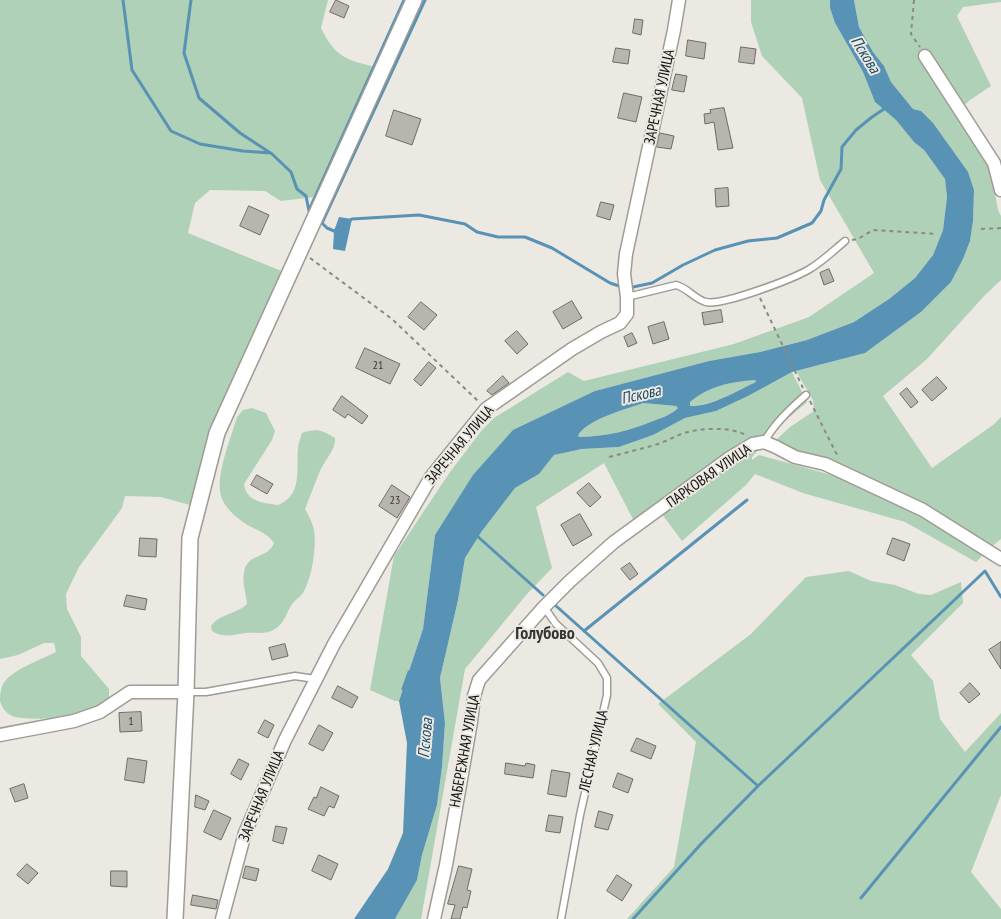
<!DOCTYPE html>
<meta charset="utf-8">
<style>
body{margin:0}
canvas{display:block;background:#ece8e2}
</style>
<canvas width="1001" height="919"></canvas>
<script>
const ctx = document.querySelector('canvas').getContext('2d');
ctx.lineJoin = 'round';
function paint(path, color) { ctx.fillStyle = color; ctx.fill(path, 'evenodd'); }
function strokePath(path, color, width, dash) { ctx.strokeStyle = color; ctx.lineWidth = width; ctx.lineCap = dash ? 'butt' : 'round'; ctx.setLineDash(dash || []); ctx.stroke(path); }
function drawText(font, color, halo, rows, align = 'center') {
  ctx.font = font + ' "PT Sans Narrow",sans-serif'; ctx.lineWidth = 4; ctx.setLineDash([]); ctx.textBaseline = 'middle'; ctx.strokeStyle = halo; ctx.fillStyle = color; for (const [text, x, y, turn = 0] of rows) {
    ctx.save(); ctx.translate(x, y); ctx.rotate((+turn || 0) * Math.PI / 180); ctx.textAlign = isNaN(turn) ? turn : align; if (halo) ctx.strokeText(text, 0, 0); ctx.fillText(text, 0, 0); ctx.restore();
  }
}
const green = new Path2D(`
 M0 0H328L321 28C335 57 346 60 376 67L315 197 281 201 265 191 210 190 195 203 188 233 284 272 215 424 190 505 161 497 125 496 122 508 79 567 66 594 67 609 81 637V656L109 689V703C101 707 93 712 84 715 72 718 24 721 12 716 6 713 2 708 0 701 0 694 1 685 6 680 17 668 42 659 56 652L54 643H44L18 655 0 659Z
 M751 0H830V8L835 23 863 72 875 102 896 120 914 142 924 150 945 179 947 197 943 230 933 255 915 278 889 299 854 322 807 340 760 352 709 361 595 391 435 535 423 629 399 701H395L370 690 394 556 450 472 482 430 494 418 568 372 584 381 734 344 809 317 874 273 820 180 802 98 762 56 751 22Z
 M854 0H1001V2L963 7 957 16 991 86 970 100 957 112 990 166 998 210 1001 216V280L985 295 927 359 883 396 932 468 993 425 1001 417V539L991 547 790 450 776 440 790 427 814 411 813 400 796 371 865 353 921 312 951 282 963 259 970 241 973 221 974 190 921 111 913 109 891 82 884 66 873 52 859 27Z
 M792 372 807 402 785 421 752 457V460L759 455 846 479 923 516 986 552 976 562 905 522 803 493 755 474 746 485 682 541 659 510 637 527 604 463 536 507 552 568 527 594 465 669 421 919H395L417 880 422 855 437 805 442 767 445 723 440 678 458 600 465 558 482 531 515 488 539 474 554 455 582 449 619 447 653 435 685 418 716 411 748 396Z
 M755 380 756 382C736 391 712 406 689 406L690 402C709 386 731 382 755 380Z
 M643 403 676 406 678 408C672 414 662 418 653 421 629 431 606 436 580 437L578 436C585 420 627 409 643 403Z
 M252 408 266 413 275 431 272 440 244 484C246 502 264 503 278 505 303 495 296 470 298 448 298 443 301 438 302 433 316 428 322 430 335 438 336 450 325 459 320 471 315 483 310 496 305 509 308 514 311 520 313 526 318 543 312 578 303 593 300 597 295 600 292 604 286 613 285 623 275 629 266 635 256 632 245 633 234 635 222 638 212 631L211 626C219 614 237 614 247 604 246 593 242 582 244 572 248 552 267 560 274 543 266 531 254 530 243 522 234 516 224 506 221 496 215 475 231 438 237 417L243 410Z
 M849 571 871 581 895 585 919 594 931 595 961 582 963 603 911 655 933 681 940 719 965 752 1001 713V795L971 872 1001 909V919H627L674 867 696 742 658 704 751 634 806 577Z`);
const water = new Path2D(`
 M830 0H854L859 27 873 52 884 66 891 82 913 109 921 111 933 123 968 172 974 190 973 221 970 241 963 259 951 282 921 312 865 353 792 372 748 396 716 411 685 418 653 435 619 447 582 449 554 455 539 474 515 488 482 531 465 558 458 600 440 678 445 723 442 767 437 805 422 855 417 880 395 919H354L388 869 403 833 407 743 399 701 423 629 435 535 473 475 513 430 595 391 709 361 760 352 807 340 854 322 889 299 915 278 933 255 943 230 947 197 945 179 924 150 914 142 896 120 875 102 863 72 835 23 830 8ZM755 380 756 382C736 391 711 407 690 406V402C709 386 731 382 755 380ZM643 403 676 406 678 408C672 414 662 418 653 421 629 431 607 436 580 437L578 436C585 420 627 409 643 403Z
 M339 217 352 219 345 251 333 249 334 231Z`);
const stream = new Path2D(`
 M123 0 132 70 171 131 200 144 243 151 271 153 291 172 297 189 306 196 309 211
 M191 0 184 53 199 98 240 133 269 152
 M309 210 404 0
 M349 221 352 219 419 215 465 224 477 232 498 237H525L552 248 610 283 619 286
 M337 229 334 231 327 228 322 223 425 0
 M633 287 652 283 683 265 715 250 748 241 777 238 812 223 821 211 824 200 841 169 842 147 856 130 872 117 887 107
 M476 535 543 595
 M555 605 758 786 701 844 633 919
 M584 631 747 500
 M403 689 409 672
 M758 786 985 571 1001 597
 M861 898 1001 727`);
const building = new Path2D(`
 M336 0 349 6 344 18 330 12Z
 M635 19 643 20 641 35 633 33Z
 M688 40 706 43 704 59 686 56Z
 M741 47 756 49 754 64 739 62Z
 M616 48 630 50 628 64 613 62Z
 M676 74 687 76 684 92 672 90Z
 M624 93 642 97 636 122 618 118Z
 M724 108 733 148 718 150 714 122 705 124 704 114 711 113 710 110Z
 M394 110 421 119 412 145 386 136Z
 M660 133 674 136 671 149 657 147Z
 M728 188 729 206 716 207 715 189Z
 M601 202 614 205 610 220 597 216Z
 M249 206 269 215 260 235 240 226Z
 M829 269 834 281 824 285 820 273Z
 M572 301 582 318 563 329 553 312Z
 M421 302 437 315 424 330 408 317Z
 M721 310 723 322 704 325 702 313Z
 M664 322 669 339 653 344 648 327Z
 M517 331 528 344 517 354 505 341Z
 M632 333 637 343 628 347 624 337Z
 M365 348 400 364 390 384 356 368Z
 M429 362 436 368 421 386 414 380Z
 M503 376 509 383 492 395 487 391Z
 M937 377 947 388 932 401 922 390Z
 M907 388 918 402 911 408 900 394Z
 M342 396 368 416 362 424 348 414 345 418 333 410Z
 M257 475 273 484 267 494 251 485Z
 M589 483 601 497 590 507 577 493Z
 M392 485 410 497 397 518 379 506Z
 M580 514 592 535 573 546 561 525Z
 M140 538 157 539 156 557 139 556Z
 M893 538 910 544 904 561 887 554Z
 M630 563 638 574 630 580 621 569Z
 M127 595 147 599 145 610 124 606Z
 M1001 642V669L989 650Z
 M285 644 288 656 272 660 269 648Z
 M970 683 980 694 969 703 960 693Z
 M338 686 358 697 352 708 332 698Z
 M141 712 142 731 120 732 119 713Z
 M265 720 274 725 268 738 258 733Z
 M319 725 333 733 323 751 309 744Z
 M637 738 656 746 651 759 631 751Z
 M128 758 147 761 144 783 125 780Z
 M239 759 249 764 241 780 231 774Z
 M506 763 525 766 526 763 535 765 533 778 505 774Z
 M552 770 570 773 566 797 548 794Z
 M618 773 633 779 628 793 613 787Z
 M24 784 28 798 15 802 10 789Z
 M321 787 339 796 334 808 329 806 324 816 308 809 314 797 316 798Z
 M196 795 209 801 205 810 195 807Z
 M214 810 231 818 221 840 204 832Z
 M599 811 613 815 608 830 595 827Z
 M549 815 563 817 560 833 546 831Z
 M276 826 287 828 283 844 273 841Z
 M319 855 338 864 331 880 312 871Z
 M27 864 38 873 28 884 17 875Z
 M246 866 259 869 256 881 243 878Z
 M459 866 472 869 467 890 471 891 467 908 463 907 460 919H451L455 905 448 904Z
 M111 871H127V887L111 886Z
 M617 875 632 885 622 901 607 891Z
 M193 895 218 900 216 909 191 905Z`);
const path = new Path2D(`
 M914 0 911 34 920 47
 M981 229 1001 228
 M852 240 858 239 873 230 936 234
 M310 258 392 319 478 401
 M760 298 803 388
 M810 401 838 457
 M609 457C625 453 640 449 655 445 664 442 672 438 681 434 699 428 728 426 746 435`);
const service = new Path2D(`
 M627 297 676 285C688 288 694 299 706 302 722 306 792 279 808 270 822 262 833 251 845 241
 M764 442C775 423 790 409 806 395
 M544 607 556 624 598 663 607 678V695L580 815 561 919
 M187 692H206L295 676 315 679`);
const minor = new Path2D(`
 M925 56 994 163 1001 190
 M0 735 74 721 100 712 130 692H186
 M222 919 245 833 285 740 334 644 431 477 486 409 572 349 601 332 620 323 627 314V297L624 274 626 254 674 30 679 0
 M434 919 446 865 471 722 474 696 479 680 544 607 570 581 614 542 728 459 753 444 764 442 776 447 795 457 825 464 923 510 1001 559`);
const tertiary = new Path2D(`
 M175 919 186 692 190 538 217 433 414 0`);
const numberNames = [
 ["21",378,366],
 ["23",395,501],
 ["1",131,722]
];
const streetNames = [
 ["ЗАРЕЧНАЯ УЛИЦА",660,97,-78],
 ["ЗАРЕЧНАЯ УЛИЦА",460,445,-50],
 ["ПАРКОВАЯ УЛИЦА",709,476,-35],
 ["НАБЕРЕЖНАЯ УЛИЦА",465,751,-80],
 ["ЛЕСНАЯ УЛИЦА",594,751,-77],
 ["ЗАРЕЧНАЯ УЛИЦА",262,796,-68]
];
const waterNames = [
 ["Пскова",865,55,58],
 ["Пскова",641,395,-13],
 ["Пскова",426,738,-85]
];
const quarterNames = [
 ["Голубово",545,634]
];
paint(green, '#afd1b7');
paint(water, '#5893b5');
strokePath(stream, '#5893b5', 3);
paint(building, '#b8b5af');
strokePath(building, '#6e6b66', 1);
strokePath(service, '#9f9b96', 9);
strokePath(minor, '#9f9b96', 15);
strokePath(tertiary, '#9f9b96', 18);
strokePath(path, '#8c8985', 2, [4, 4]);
strokePath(service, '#fff', 6);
strokePath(minor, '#fff', 12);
strokePath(tertiary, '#fff', 15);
drawText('12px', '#3c3a37', null, numberNames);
drawText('15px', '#12110f', '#ece8e2', streetNames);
drawText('italic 16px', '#1b4a64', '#ece8e2', waterNames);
drawText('bold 18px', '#383531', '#ece8e2', quarterNames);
</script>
